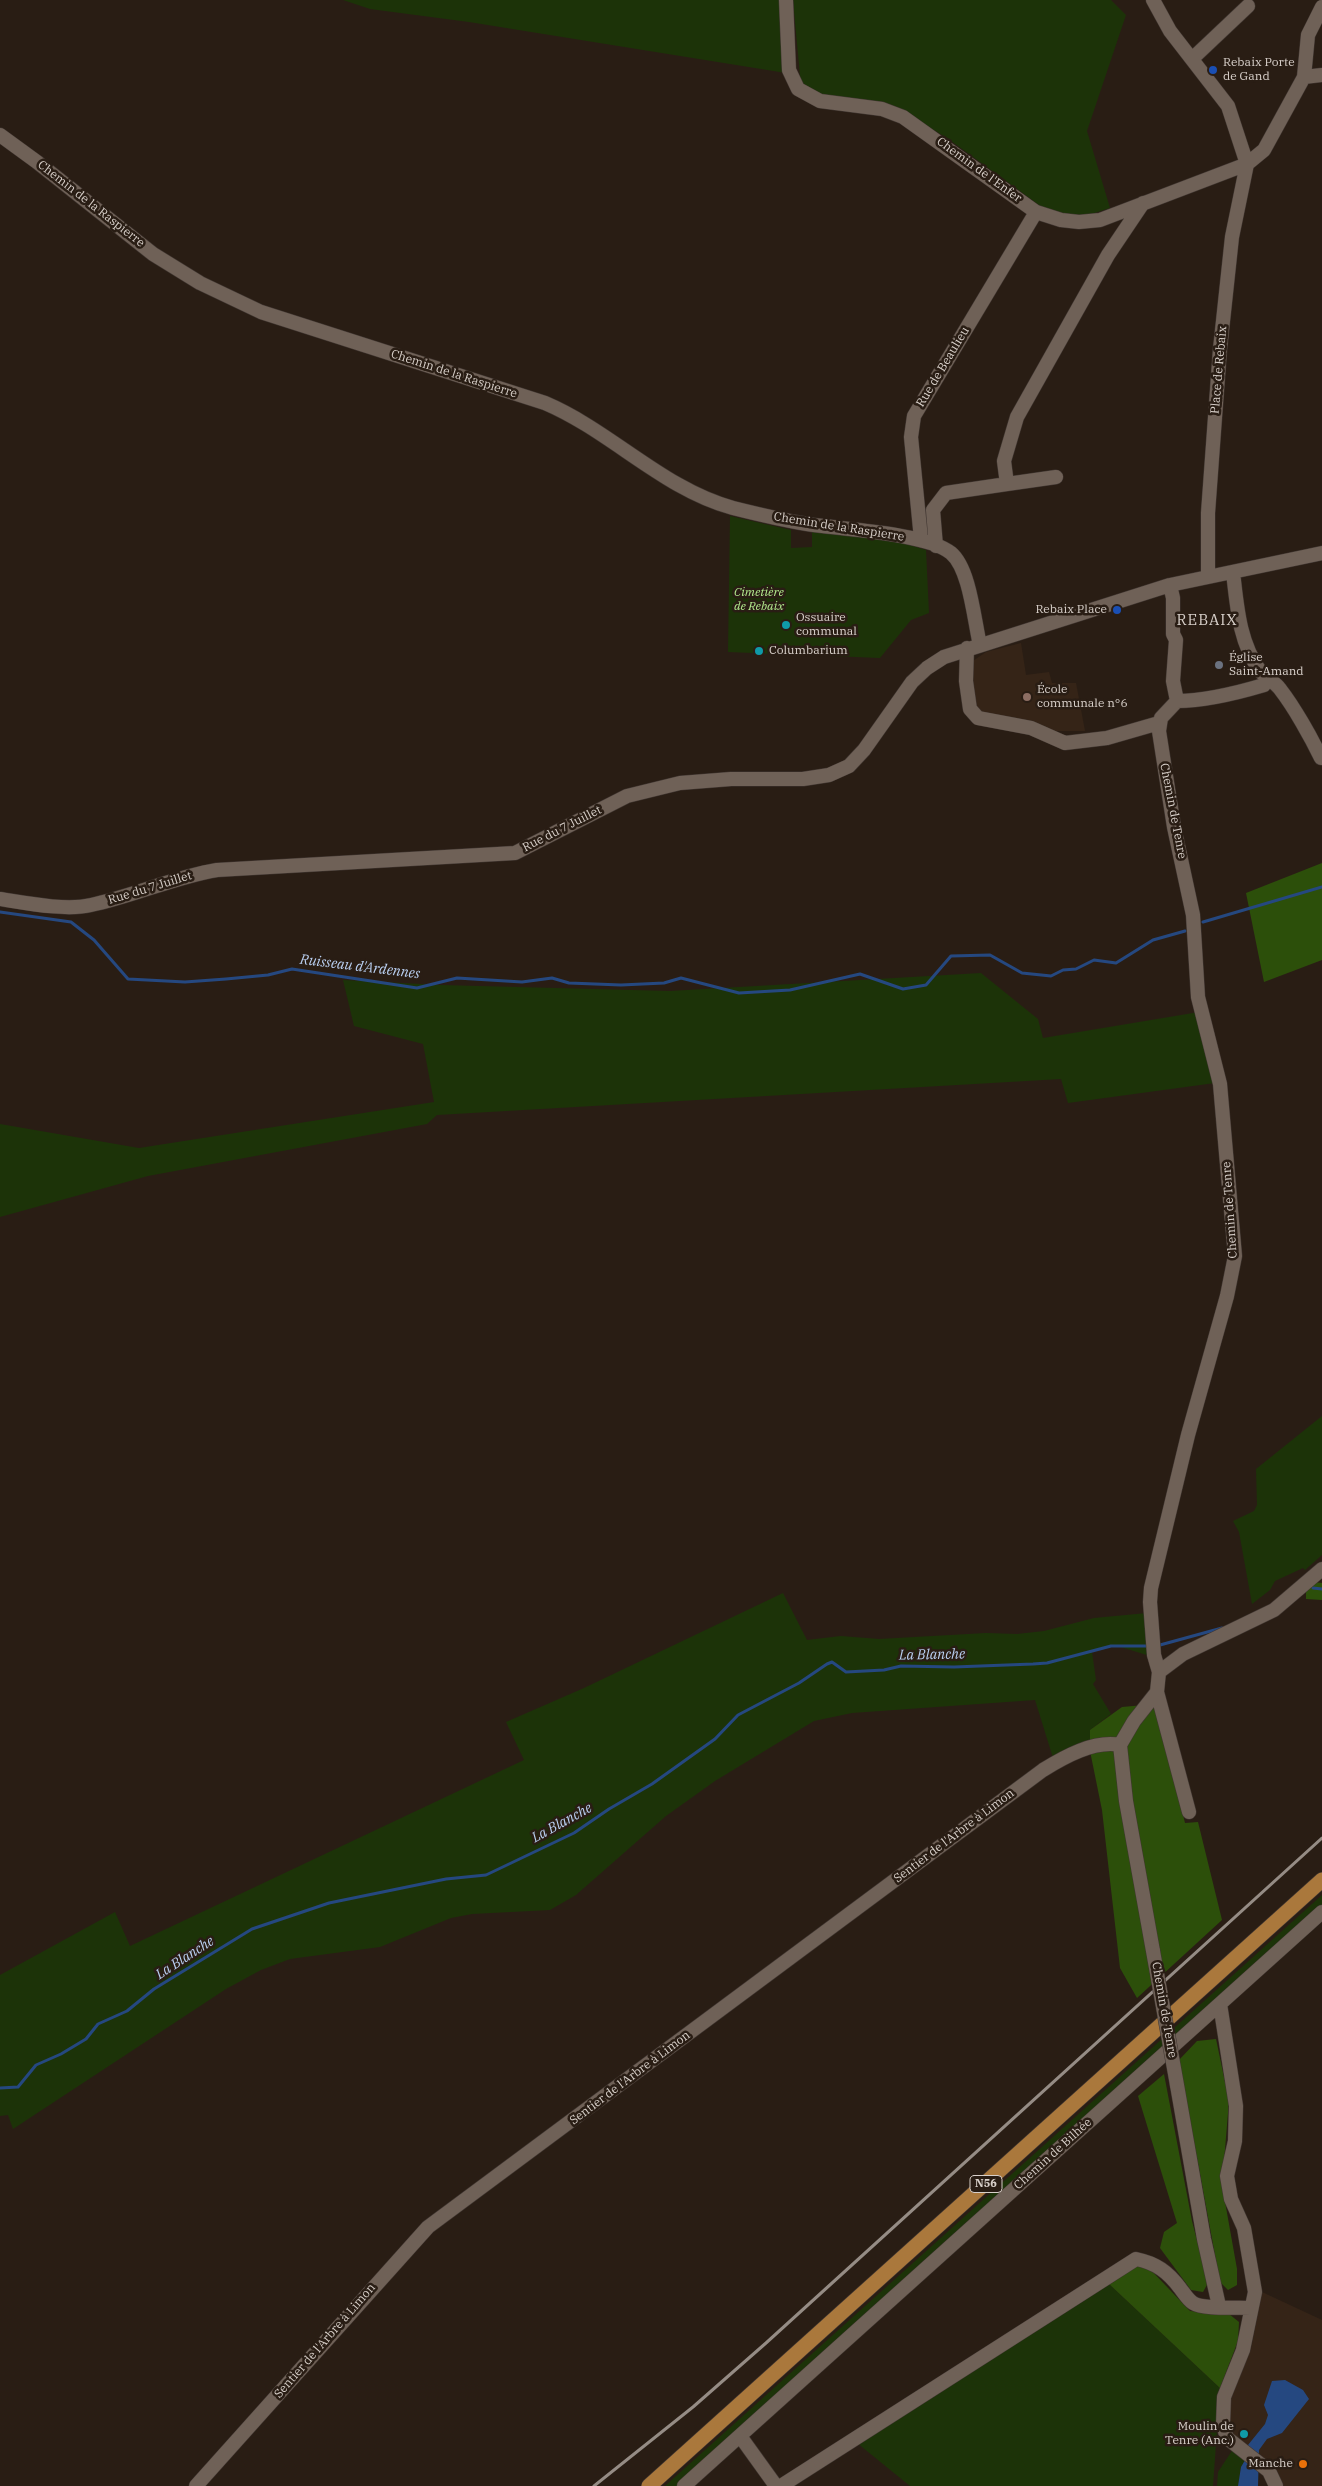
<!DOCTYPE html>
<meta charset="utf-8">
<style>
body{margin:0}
canvas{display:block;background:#291d14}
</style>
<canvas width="1322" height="2486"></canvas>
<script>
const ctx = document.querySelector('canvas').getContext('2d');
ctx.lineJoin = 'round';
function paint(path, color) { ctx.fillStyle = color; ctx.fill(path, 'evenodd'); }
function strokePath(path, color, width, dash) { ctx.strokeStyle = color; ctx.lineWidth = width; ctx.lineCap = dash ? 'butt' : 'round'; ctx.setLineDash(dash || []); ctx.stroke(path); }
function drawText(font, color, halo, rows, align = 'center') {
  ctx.font = font + ' "IBM Plex Serif",serif'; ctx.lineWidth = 5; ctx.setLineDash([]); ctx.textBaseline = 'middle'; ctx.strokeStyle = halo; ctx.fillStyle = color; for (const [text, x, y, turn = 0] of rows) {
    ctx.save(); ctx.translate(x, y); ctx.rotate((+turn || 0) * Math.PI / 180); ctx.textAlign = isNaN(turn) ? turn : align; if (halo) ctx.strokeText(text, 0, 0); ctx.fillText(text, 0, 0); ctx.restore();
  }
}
const built = new Path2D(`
 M1021 643 1026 675 1049 672 1052 683H1076L1085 731H1050L978 712 971 678 973 661 986 652Z
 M1262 2292 1322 2320V2486H1284L1276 2471 1258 2452 1233 2434 1229 2420 1231 2395 1251 2349Z`);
const green = new Path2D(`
 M343 0H782L786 73 469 22 370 9Z
 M793 0H1111L1126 15 1087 131 1110 208 1079 218 1050 213 947 138 906 113 821 98 801 86Z
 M730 516 791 530V548L812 547V530L904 543 926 550 929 613 911 620 880 658 728 652Z
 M981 973 1038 1019 1043 1038 1199 1012 1215 1083 1068 1103 1061 1079 437 1115 427 1124 148 1176 0 1217V1124L139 1148 434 1102 423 1044 354 1026 343 980 441 985 670 991Z
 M1322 1416V1555L1305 1570 1303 1568 1275 1581 1270 1590 1252 1604 1239 1532 1233 1521 1254 1511 1257 1505 1256 1469Z
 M783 1593 807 1640 841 1636 879 1639 986 1633 1017 1634 1044 1631 1094 1618 1147 1613 1150 1656 1114 1645 1092 1652 1096 1680 1093 1684 1111 1714 1090 1730V1744L1054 1761 1035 1700 852 1713 814 1721 715 1781 666 1816 576 1895 550 1910 472 1914 451 1918 380 1947 290 1959 261 1970 226 1989 13 2129 8 2115 0 2116V1975L115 1912 130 1946 524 1760 506 1722 584 1688Z
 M1322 1895V1906L678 2486H665Z
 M1108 2283 1220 2388 1213 2486H910L857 2443Z
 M1235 2446 1248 2455 1241 2467 1238 2486H1217L1218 2472Z`);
const forest = new Path2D(`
 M1322 863V960L1264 982 1246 893Z
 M1314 1582 1322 1583V1600L1306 1599V1591Z
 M1156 1704 1185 1823 1198 1822 1222 1920 1137 1998 1120 1968 1102 1810 1090 1751V1730L1122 1707Z
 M1216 2039 1229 2101 1222 2185 1237 2269V2285L1228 2290 1220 2282 1179 2060 1197 2041Z
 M1164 2074 1192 2221 1208 2283 1203 2292 1191 2290 1160 2248 1164 2232 1177 2223 1138 2096Z
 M1135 2266 1148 2267 1190 2311 1229 2314 1239 2322 1238 2341 1220 2388 1108 2283Z`);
const water = new Path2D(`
 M1285 2380 1303 2390 1309 2399 1282 2433 1267 2439 1259 2450 1258 2486H1238L1241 2467 1248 2455V2445L1265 2424 1268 2415 1264 2405 1272 2381Z`);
const stream = new Path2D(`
 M0 912 71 922 94 940 128 979 185 982 226 979 268 975 292 969 417 988 457 978 522 982 552 978 569 983 621 985 664 983 681 978 739 993 790 990 860 974 903 989 926 985 951 956 990 955 1022 973 1051 976 1063 970 1076 969 1094 960 1116 963 1153 940 1185 931
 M1203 922 1322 887
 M1313 1588 1322 1589
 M1160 1645 1222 1628
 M0 2088 18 2087 36 2065 61 2054 86 2039 98 2024 127 2011 154 1989 252 1929 329 1903 446 1879 486 1875 574 1833 609 1809 652 1784 715 1739 738 1715 799 1683 827 1664 832 1662 846 1672 884 1670 901 1666 954 1667 1033 1664 1047 1663 1111 1646H1147`);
const minor = new Path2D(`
 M786 0 789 70 798 89 820 101 882 109 903 117 1036 212 1061 220 1079 222 1100 220 1247 164 1264 150 1304 77 1308 35 1322 7
 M1153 0 1170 31 1228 106 1247 164 1232 237 1220 349 1208 513V577
 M1193 58 1248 6
 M1304 77 1322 75
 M0 135 37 162 153 254 200 283 261 312 545 403C611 431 663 489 733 508 757 514 782 520 807 524 840 529 927 533 951 553 970 569 974 620 980 645
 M1007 484 1056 477
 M921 539 911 437 914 416 1036 212
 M936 546 933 510 946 493 1007 484 1004 461 1017 417 1108 255 1143 203
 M1233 572C1237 606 1239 642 1260 671 1266 678 1275 682 1280 689 1294 707 1311 737 1321 758
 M1170 585 1173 598V634L1176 640 1173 681 1177 701
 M967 648 966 681 970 709 978 718 1031 728 1065 743 1107 738 1159 723
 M1177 701 1161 718 1159 731 1174 827 1193 915 1198 997 1220 1084 1235 1256 1227 1296 1188 1435 1151 1588 1150 1602 1154 1655 1159 1672 1157 1692 1189 1812
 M1177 701C1206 701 1237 693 1264 685L1268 678
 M0 899C26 903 66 911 91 905 134 896 174 877 217 870L515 853 627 796 680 783 731 779H803L829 775 849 766 864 750 912 682 927 668 944 657 1170 585 1322 553
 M1159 1672 1183 1654 1274 1610 1322 1569
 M1153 1951 1126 1801 1120 1745 1134 1721 1157 1692
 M1220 2004 1236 2106 1235 2141 1227 2176 1231 2199 1244 2228 1255 2292 1243 2350 1224 2397 1223 2425 1227 2438 1269 2471 1276 2486
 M1177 2085 1204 2239 1219 2306
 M740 2436 776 2486
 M196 2486 428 2227 1043 1770C1064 1757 1094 1740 1120 1745
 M684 2486 1322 1912
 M781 2486 1136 2259C1156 2263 1168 2272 1180 2288 1184 2293 1188 2300 1193 2303 1205 2310 1235 2307 1251 2308`);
const trunk = new Path2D(`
 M649 2486 1322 1880`);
const rail = new Path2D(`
 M594 2486 693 2407 766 2343 1322 1838`);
const minorBridge = new Path2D(`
 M1153 1951 1177 2085`);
const markers = [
 [1213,70,5,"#1a4fb4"],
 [1117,610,5,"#1a4fb4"],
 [786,625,5,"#0f9aa8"],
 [759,651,5,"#0f9aa8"],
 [1219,665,5,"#6b7280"],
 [1027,697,5,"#8d6e63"],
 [1244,2434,5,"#0f9aa8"],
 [1303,2464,5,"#e8710a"]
];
const shields = [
 [986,2184,32]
];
const shieldNames = [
 ["N56",986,2184]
];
const poiNames = [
 ["Rebaix Porte",1223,63],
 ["de Gand",1223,77],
 ["Rebaix Place",1107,610,"right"],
 ["Ossuaire",796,618],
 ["communal",796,632],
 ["Columbarium",769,651],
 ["Église",1229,658],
 ["Saint-Amand",1229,672],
 ["École",1037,690],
 ["communale n°6",1037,704],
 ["Moulin de",1234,2427,"right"],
 ["Tenre (Anc.)",1234,2441,"right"],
 ["Manche",1293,2464,"right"]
];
const streetNames = [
 ["Chemin de l'Enfer",979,170,36],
 ["Chemin de la Raspierre",91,204,38],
 ["Rue de Beaulieu",943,367,-59],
 ["Place de Rebaix",1219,370,-85],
 ["Chemin de la Raspierre",454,374,18],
 ["Chemin de la Raspierre",839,527,9],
 ["Chemin de Tenre",1173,811,79],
 ["Rue du 7 Juillet",562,829,-27],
 ["Rue du 7 Juillet",150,888,-17],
 ["Chemin de Tenre",1230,1210,-94],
 ["Sentier de l'Arbre à Limon",954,1836,-37],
 ["Chemin de Tenre",1164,2010,80],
 ["Sentier de l'Arbre à Limon",630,2078,-37],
 ["Chemin de Bilhée",1053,2154,-42],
 ["Sentier de l'Arbre à Limon",325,2341,-49]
];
const parkNames = [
 ["Cimetière",759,593],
 ["de Rebaix",759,607]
];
const waterNames = [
 ["Ruisseau d'Ardennes",360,967,7],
 ["La Blanche",932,1655,-1],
 ["La Blanche",562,1823,-29],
 ["La Blanche",185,1958,-33]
];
const quarterNames = [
 ["REBAIX",1207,621]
];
paint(built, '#352417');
paint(green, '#1c3308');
paint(forest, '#2c4f0a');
paint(water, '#254880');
strokePath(stream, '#254880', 3);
strokePath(minor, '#413732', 15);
strokePath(trunk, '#413732', 16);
strokePath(minor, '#6f6157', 14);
strokePath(trunk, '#aa783c', 15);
strokePath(rail, '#958c85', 3);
strokePath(minorBridge, '#413732', 15, []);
strokePath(minorBridge, '#6f6157', 14);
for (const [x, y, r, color] of markers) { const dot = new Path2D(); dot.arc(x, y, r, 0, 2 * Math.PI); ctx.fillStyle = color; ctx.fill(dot); strokePath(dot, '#291d14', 2); }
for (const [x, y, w] of shields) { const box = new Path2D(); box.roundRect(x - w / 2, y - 8.5, w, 17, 4); ctx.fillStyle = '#291d14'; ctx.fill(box); strokePath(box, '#d8d0ca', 1); }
drawText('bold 11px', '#d8d0ca', null, shieldNames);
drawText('12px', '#d8d0ca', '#291d14', poiNames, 'left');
drawText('12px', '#d8d0ca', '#291d14', streetNames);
drawText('italic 12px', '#b3ea8e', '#291d14', parkNames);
drawText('italic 14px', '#bad0f2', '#291d14', waterNames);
ctx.letterSpacing = '1px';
drawText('15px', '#d8d0ca', '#291d14', quarterNames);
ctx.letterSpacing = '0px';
</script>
